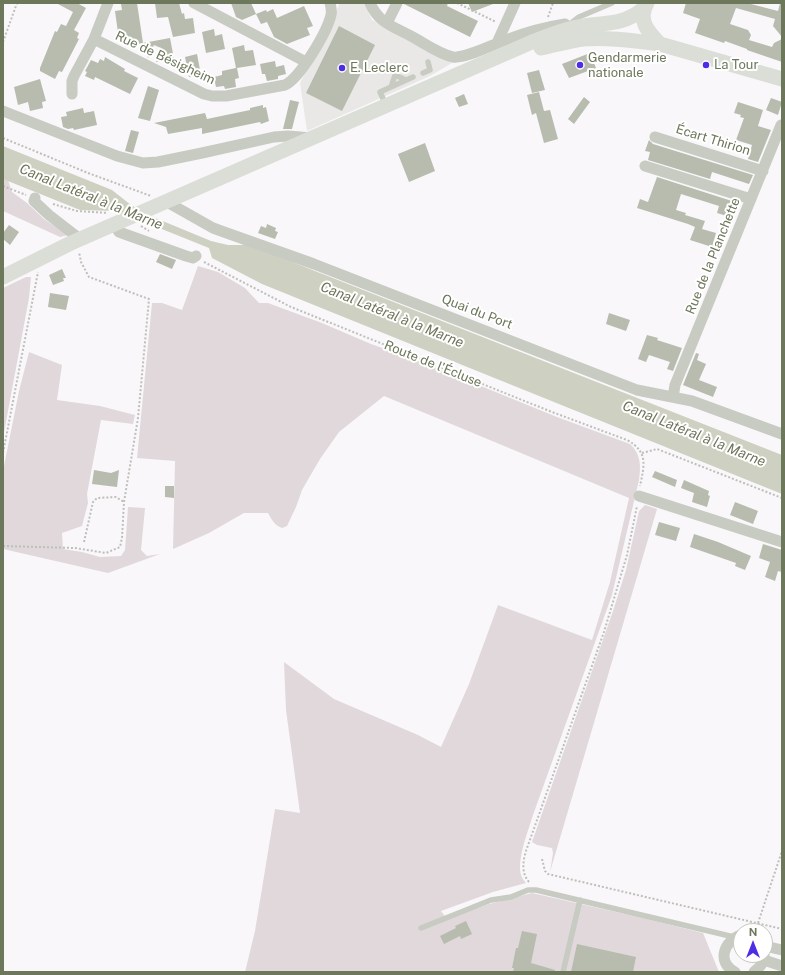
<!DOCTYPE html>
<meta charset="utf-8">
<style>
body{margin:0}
#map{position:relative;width:785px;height:975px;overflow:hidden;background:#f9f7fa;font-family:"Public Sans",sans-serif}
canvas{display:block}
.frame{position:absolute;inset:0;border:4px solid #6c775b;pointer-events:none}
.north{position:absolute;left:733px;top:923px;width:40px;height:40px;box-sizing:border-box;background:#fff;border:1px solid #c4c9bd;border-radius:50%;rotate:0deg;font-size:11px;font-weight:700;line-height:16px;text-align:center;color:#6c775b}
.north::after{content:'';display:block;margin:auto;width:14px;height:18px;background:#4f2ce5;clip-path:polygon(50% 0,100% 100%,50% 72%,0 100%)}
</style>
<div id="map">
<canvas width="785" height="975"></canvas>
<div class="frame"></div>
<div class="north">N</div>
</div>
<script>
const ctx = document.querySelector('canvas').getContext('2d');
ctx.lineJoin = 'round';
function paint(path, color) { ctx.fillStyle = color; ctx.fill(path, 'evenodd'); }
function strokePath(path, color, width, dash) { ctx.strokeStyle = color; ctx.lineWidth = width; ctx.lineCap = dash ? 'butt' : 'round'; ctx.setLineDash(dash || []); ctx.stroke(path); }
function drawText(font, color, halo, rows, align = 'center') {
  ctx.font = font + ' "Public Sans",sans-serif'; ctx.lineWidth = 4; ctx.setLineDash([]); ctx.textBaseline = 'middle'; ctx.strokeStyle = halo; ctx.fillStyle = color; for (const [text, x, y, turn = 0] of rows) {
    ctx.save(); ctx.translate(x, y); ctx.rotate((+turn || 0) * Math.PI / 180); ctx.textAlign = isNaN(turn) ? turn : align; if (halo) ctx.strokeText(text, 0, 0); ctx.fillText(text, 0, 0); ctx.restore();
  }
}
const built = new Path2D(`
 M338 3H364L372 20 452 63 430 76 307 131 300 83 339 5Z`);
const green = new Path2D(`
 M3 179 8 180 12 192 27 203 44 219 68 235 60 237 3 211Z
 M198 266 218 272 245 288 259 303H268L322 323 371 344 422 362 557 417 630 444C641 454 641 466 639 480L612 595 533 815C528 832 517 858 521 875 522 878 524 881 526 883L493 892 441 911 447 919 489 904 532 893 647 919 703 933 719 972H245L255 931 275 809 300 813 286 710 284 662 334 699 418 735 441 747 469 684 498 605 592 640 610 582 629 498 384 396 339 432 320 459 302 490 296 507 287 526 282 528C274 525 272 520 268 513H244L209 533 173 549 175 461 137 458 152 303H162L182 310Z
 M26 277H31L29 298 3 438V288Z
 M29 352 62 365 57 400 100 406 135 415 133 424 101 420 87 494 88 503 82 526 62 533 63 549 82 552 100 557 121 556 125 550 128 507 145 508 141 550 147 556 160 554 108 573 3 549V471L19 391Z
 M645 505 657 509 550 872 553 853 552 848 537 845 532 842 613 611 626 570 639 511Z`);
const water = new Path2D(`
 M3 146 112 190 131 205 153 217 211 241 228 245H249L782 455V494L492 377 262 284 212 258 209 248 117 211 80 210 3 179Z`);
const building = new Path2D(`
 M56 3H77L86 8 74 30 79 33 77 38 79 39 62 72 59 71 55 79 40 71V68L55 31 57 32 61 24 66 26 73 12Z
 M127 3H137L143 43 170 38 174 59 156 62 161 48 154 45 148 58 143 43 126 46 123 31 119 40 115 11 122 10 121 4Z
 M155 3H179L182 14 184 13 185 19 193 18 195 33 173 37 168 17 157 18Z
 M231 3H251L256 14 242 20 236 17Z
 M404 3H448L447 6 478 21 470 37 404 4Z
 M468 3H493V4L472 12Z
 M686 3H747L778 11 780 3H782V37L773 26 775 19 736 8 730 24 748 30 751 35 749 40 772 47 774 43 782 39V62L747 50V49L725 41 724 43 695 33 700 19 683 13Z
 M304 6 313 26 307 28 310 35 287 44 274 37 267 22 261 24 256 14 266 10 267 12 273 9 277 18Z
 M339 26 375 45 342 111 306 93Z
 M214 29 215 36 222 34 225 49 206 53 202 32Z
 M244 45 245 51 253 50 256 65 237 68 239 78 235 79 236 87 225 89 224 86 216 87 214 77 222 75V71L236 68 232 48Z
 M590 53 596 68 569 78 562 64Z
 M197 54 201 75 189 77 185 57Z
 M105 57 125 69 124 71 138 78 130 94 95 77 94 80 85 76 87 72 85 71 91 60 98 63 100 59 104 61Z
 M275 61 276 67 284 65 286 74 278 76V79L267 81 265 74H262L260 64Z
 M539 70 545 90 532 93 527 73Z
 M40 79 46 101 42 102 43 108 30 111 28 102 18 105 14 87Z
 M148 86 159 90 150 121 138 118Z
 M539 92 544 111 550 110 558 139 544 143 536 113 532 115 527 95Z
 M464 94 468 104 459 107 455 98Z
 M584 97 590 102 574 124 568 119Z
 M771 98 782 102 778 115 766 110Z
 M290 100 299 102 295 117 292 129H283Z
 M738 102 763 110 758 126 771 130 758 162 748 159 752 145 736 140 744 118 740 117 741 115 734 113Z
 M263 105V108L266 107 269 121 261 124 260 122 202 134V128L168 134 166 127 154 123 205 113 207 119 250 110V108Z
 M83 108 84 113 94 111 97 125 74 130 73 128 68 129 63 127 61 117 67 116 66 112Z
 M131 130 139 132 133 153 125 151Z
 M649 140 653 144 753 175 749 184 712 172 710 179 648 160 650 152 645 151Z
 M425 143 435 171 409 182 398 154Z
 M657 177 735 202 730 217 717 213 719 206 681 194 676 210 686 213 685 215 705 221 702 229 716 233 712 247 690 240 695 227 688 224 637 208 640 199 648 202Z
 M267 224 276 228 275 231 278 232 275 239 258 233 261 226 266 228Z
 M9 225 19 232 10 245 3 239V233Z
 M160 254 176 260 172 269 156 262Z
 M62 269 66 278H63L64 281 53 285 49 275Z
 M50 293 69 296 66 310 48 307Z
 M609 313 630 320 626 331 606 324Z
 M647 335 658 338 657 340 682 348 673 371 667 369 670 362 649 355 646 362 638 359Z
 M696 353 699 354 697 360 706 364 699 380 717 387 713 397 683 385Z
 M94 470 111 473 119 470 117 487 92 484Z
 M655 471 677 480 675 487 652 477Z
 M684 480 709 491 708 495 710 496 707 507 692 502 694 493 681 488Z
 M165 486H174V498L165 497Z
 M735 502 758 511 753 524 730 515Z
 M659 522 680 528 676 541 655 535Z
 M694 534 718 542 751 556 745 570 735 566 736 563 690 547Z
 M763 544 782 550V572L778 571 775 581 765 577 770 562 759 558Z
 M466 921 472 934 461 939 460 936 444 944 440 936 456 928 455 926Z
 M522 931 537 934 531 963 555 970V972H513L514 968H512L516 948H518Z
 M577 944 636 957 633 972H571Z`);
const path = new Path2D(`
 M457 3 496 22
 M548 17 553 3
 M3 42 17 3
 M3 138 88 173 151 196
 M3 186 26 195
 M53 204 77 211 108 213
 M141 226 149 231
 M204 262 291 307 552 412 627 440C649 452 644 466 640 486
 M3 453 38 272
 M642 453 657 449 782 498
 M84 542 93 502 97 498 116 497 124 502
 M3 546 75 548 106 553 120 547 122 538 124 502 138 418 149 299 89 277 81 262 79 252
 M542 859 545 871 548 874 782 929
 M529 882C521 873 523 861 526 851L604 632 627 555 637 506
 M758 923 782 851`);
const service = new Path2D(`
 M570 24 579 17 612 3
 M423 73 430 70 428 62
 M391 87 395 75 406 80
 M386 105 380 92 413 77
 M421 928 491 900 511 897 528 890H536L734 937
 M563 972 580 900`);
const minor = new Path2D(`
 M108 3 94 39 204 94 212 96H226L285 85C300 78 327 32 331 15 332 11 331 7 330 3
 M194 3 306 62
 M370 3C378 22 392 26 409 35 423 42 438 54 453 57 466 59 495 43 509 39 527 32 546 27 565 24
 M387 23 397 3
 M497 43 515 3
 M72 94V81L74 76 94 39
 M3 111 117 156 143 163 158 162 202 153 274 137 288 136 312 138
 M655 137 763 171
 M645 166 751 199
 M35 198 34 201 49 215 80 239
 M167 202 213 228 224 232 314 264 637 390 692 401 782 434
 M114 224 119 232 186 256 193 258 196 256
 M673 397 675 385 781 125
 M639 496 782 542
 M765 946 782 950
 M764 960 782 966
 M735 972C716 962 724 941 741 935
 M754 972C760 967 764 963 764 955`);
const secondary = new Path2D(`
 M647 3C637 20 648 32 660 44L782 79
 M541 48C555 45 569 41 583 39 608 37 635 41 660 44
 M3 277 71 243 532 42C545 37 559 31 573 28 599 21 620 28 643 9`);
const markers = [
 [580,65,4,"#4f2ce5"],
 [706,65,4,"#4f2ce5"],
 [342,68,4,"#4f2ce5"]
];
const streetNames = [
 ["Rue de Bésigheim",165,58,25],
 ["Écart Thirion",713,140,17],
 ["Rue de la Planchette",713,256,-68],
 ["Quai du Port",477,312,21],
 ["Route de l'Écluse",433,364,22]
];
const poiNames = [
 ["Gendarmerie",588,58],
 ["nationale",588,73],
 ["La Tour",714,65],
 ["E. Leclerc",350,68]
];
const waterNames = [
 ["Canal Latéral à la Marne",91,197,22],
 ["Canal Latéral à la Marne",392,315,22],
 ["Canal Latéral à la Marne",694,434,22]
];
paint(built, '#e9e8e7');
paint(green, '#e1d8dc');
paint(water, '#ced0c2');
paint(building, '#b7bcae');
strokePath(path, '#bdc0b8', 2, [2, 2]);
strokePath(service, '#c7cbc2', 5.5);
strokePath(minor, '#c7cbc2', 11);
strokePath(secondary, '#dbded6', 15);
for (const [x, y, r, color] of markers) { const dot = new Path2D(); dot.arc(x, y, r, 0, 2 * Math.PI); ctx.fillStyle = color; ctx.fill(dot); strokePath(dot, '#fff', 1.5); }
drawText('13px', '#6c775b', '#fff', streetNames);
drawText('13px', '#6c775b', '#fff', poiNames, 'left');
drawText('italic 14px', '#6f755a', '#fff', waterNames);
</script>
